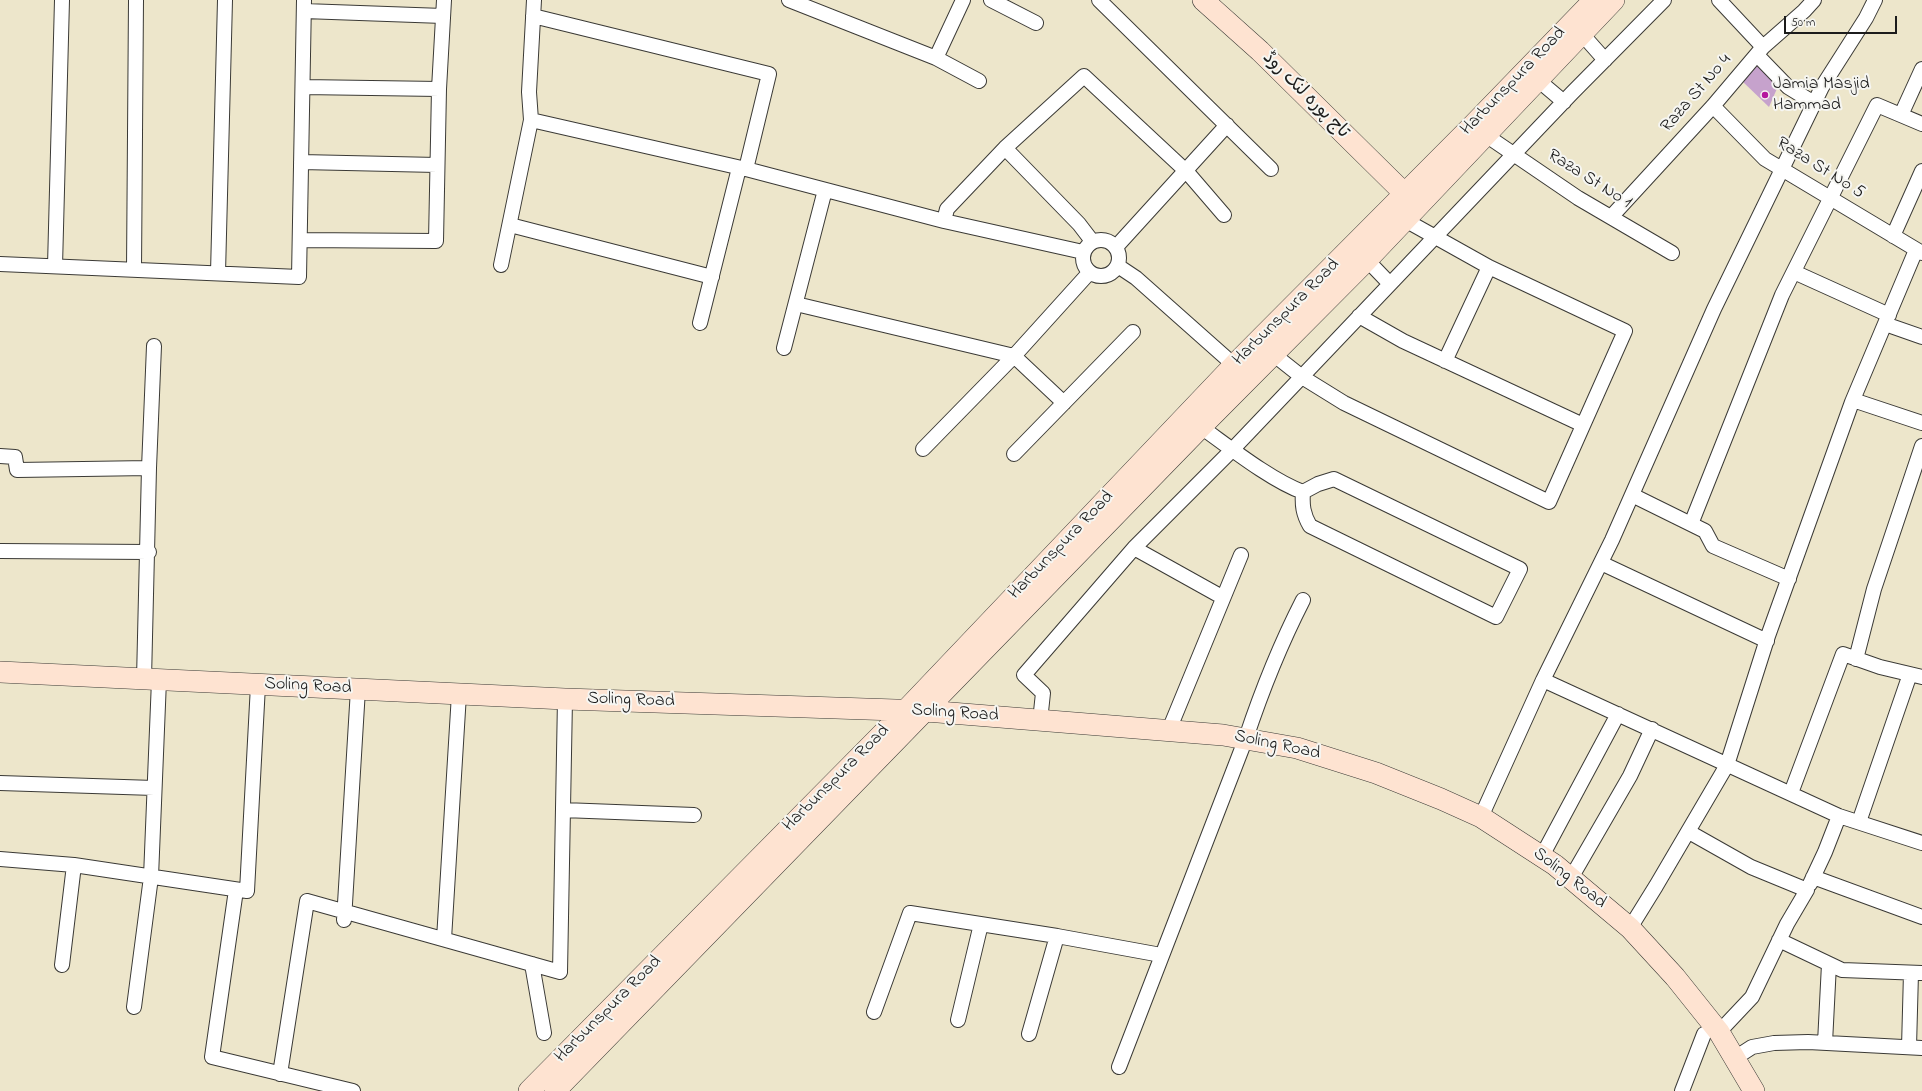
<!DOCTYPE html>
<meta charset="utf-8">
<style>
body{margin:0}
#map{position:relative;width:1922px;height:1091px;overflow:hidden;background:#ede6cb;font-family:"Indie Flower",sans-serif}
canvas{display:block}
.scale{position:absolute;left:1784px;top:16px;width:113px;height:18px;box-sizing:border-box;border:2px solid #1c1c1c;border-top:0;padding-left:5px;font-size:12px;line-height:14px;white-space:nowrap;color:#1c1c1c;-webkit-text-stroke:3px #f6f6f2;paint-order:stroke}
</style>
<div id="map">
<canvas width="1922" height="1091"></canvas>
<div class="scale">50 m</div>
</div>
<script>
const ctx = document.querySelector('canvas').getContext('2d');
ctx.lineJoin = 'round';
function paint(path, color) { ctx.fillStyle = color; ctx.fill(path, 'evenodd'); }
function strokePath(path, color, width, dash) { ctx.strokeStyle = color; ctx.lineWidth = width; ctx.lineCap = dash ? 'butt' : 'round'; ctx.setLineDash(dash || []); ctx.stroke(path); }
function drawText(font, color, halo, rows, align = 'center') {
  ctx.font = font + ' "Indie Flower","Playpen Sans Arabic",sans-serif'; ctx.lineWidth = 4; ctx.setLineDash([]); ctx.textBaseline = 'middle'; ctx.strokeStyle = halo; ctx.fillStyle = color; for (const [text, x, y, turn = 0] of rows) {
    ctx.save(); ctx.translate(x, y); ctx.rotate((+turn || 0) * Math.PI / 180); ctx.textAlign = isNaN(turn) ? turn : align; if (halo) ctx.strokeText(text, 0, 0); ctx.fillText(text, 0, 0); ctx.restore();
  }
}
const building = new Path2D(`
 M1759 64 1779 84 1769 107 1742 81Z`);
const street = new Path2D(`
 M789 0 936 58 979 81
 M991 0 1036 23
 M1099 0 1271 169
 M1719 0 1763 47
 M304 11 443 16
 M533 16 769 74 746 169
 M1582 34 1605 60
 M1757 55 1788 87 1814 103
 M936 58 963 0
 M1538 80 1564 102
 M303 87 439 89
 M1713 106 1765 159 1922 253
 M1901 115 1922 69
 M531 120 746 169 944 221 1083 252
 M1487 136 1578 198 1672 253
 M1005 148 1079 224 1092 241
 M301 162 437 165
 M1611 217 1713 106 1763 47 1804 11 1814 0
 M944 221 947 209 1005 148 1084 76 1187 172 1224 215
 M510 225 712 277
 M1893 236 1922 171
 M1083 258a18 18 0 1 1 36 0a18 18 0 1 1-36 0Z
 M300 240 436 241 439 89 444 0
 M1116 247 1227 125
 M1367 260 1390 284
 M0 264 299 277 304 0
 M501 265 531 120 529 92 534 0
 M55 266 62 0
 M1118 266 1136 278 1234 365
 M134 270 136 0
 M1794 272 1889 315
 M218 273 225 0
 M796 304 1014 356 1064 403
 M1359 316 1403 341 1583 425
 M700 323 739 168
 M1885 324 1922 337
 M784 348 825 190
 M1273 354 1302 377 1344 403 1549 502 1625 331 1489 267 1405 220
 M1445 361 1489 267
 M1853 400 1922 423
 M1201 427C1229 447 1272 481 1303 492L1318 484 1334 479 1520 569 1496 617 1310 526C1303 514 1302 505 1303 492
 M923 449 1014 356 1089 273
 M1014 454 1133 332
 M0 456 15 457 17 470 149 468 144 679
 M149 468 154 346
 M1632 495 1705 531 1713 546 1789 579
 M1691 524 1782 295 1877 105 1922 124
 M1134 548 1222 597
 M0 551 149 552
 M1601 563 1767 641
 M1856 659 1874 589 1922 446
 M1543 680 1612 540 1714 309 1822 87 1866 18 1875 0
 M1040 721 1043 693 1024 675 1134 548 1232 450 1572 93 1664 0
 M1169 730 1241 555
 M0 783 154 788
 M1791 793 1843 654 1880 667 1922 677
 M563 810 694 815
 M1481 817 1543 680 1839 816 1922 843
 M1859 822 1910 674
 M1689 832 1751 867 1807 890 1787 924 1752 997 1719 1032
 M1542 856 1618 714
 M0 859 74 865 247 891 258 685
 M1813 877 1922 917
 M1571 878 1630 776 1652 729
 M1810 884 1825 852 1839 816
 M236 890 212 1057 353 1091
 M344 920 358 689
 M1630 928 1656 886 1727 765 1768 636 1852 402 1916 250
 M444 939 459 694
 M1779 940 1842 970 1922 973
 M532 964 544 1033
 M62 965 74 865
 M134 1007 151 877 159 680
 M874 1012 910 913 1057 936 1161 955
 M958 1020 981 924
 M1029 1034 1057 936
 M1825 1043 1829 964
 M1909 1047 1911 973
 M1735 1058 1752 1047 1774 1043 1808 1042 1922 1048
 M1119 1067 1246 738C1262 690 1280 645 1303 600
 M280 1074 307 901 560 972 565 699
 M1682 1091 1704 1034`);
const secondary = new Path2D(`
 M1203 0 1260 51 1405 194
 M0 672 565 699 926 711 1223 735 1297 748 1376 773 1441 799 1481 817 1555 865 1630 928 1675 977 1719 1032 1754 1091
 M529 1091 906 710 1234 365 1473 125 1594 0
 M555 1091 1201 427 1367 260 1614 0`);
const markers = [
 [1765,95,4,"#b5179e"]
];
const streetNames = [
 ["Harbunspura Road",1514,82,-46],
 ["Raza St No 4",1697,94,-49],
 ["تاج پورہ لنک روڈ",1305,96,45],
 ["Raza St No 5",1820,169,32],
 ["Raza St No 1",1589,180,32],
 ["Harbunspura Road",1287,313,-45],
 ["Harbunspura Road",1062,546,-46],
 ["Soling Road",308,687,3],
 ["Soling Road",631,701,2],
 ["Soling Road",955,714,4],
 ["Soling Road",1277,746,12],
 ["Harbunspura Road",837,779,-45],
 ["Soling Road",1569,879,38],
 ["Harbunspura Road",609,1010,-45]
];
const poiNames = [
 ["Jamia Masjid",1773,85],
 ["Hammad",1773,106]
];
paint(building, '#c6a2cc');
strokePath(street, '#3b3a36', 16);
strokePath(secondary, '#3b3a36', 22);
strokePath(street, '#fff', 14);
strokePath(secondary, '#fee3d1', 21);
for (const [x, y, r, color] of markers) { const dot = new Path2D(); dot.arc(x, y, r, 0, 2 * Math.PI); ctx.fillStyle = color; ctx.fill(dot); strokePath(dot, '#f6f6f2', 1.5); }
drawText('18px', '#1c1c1c', '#f6f6f2', streetNames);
drawText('18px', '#1c1c1c', '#f6f6f2', poiNames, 'left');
</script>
